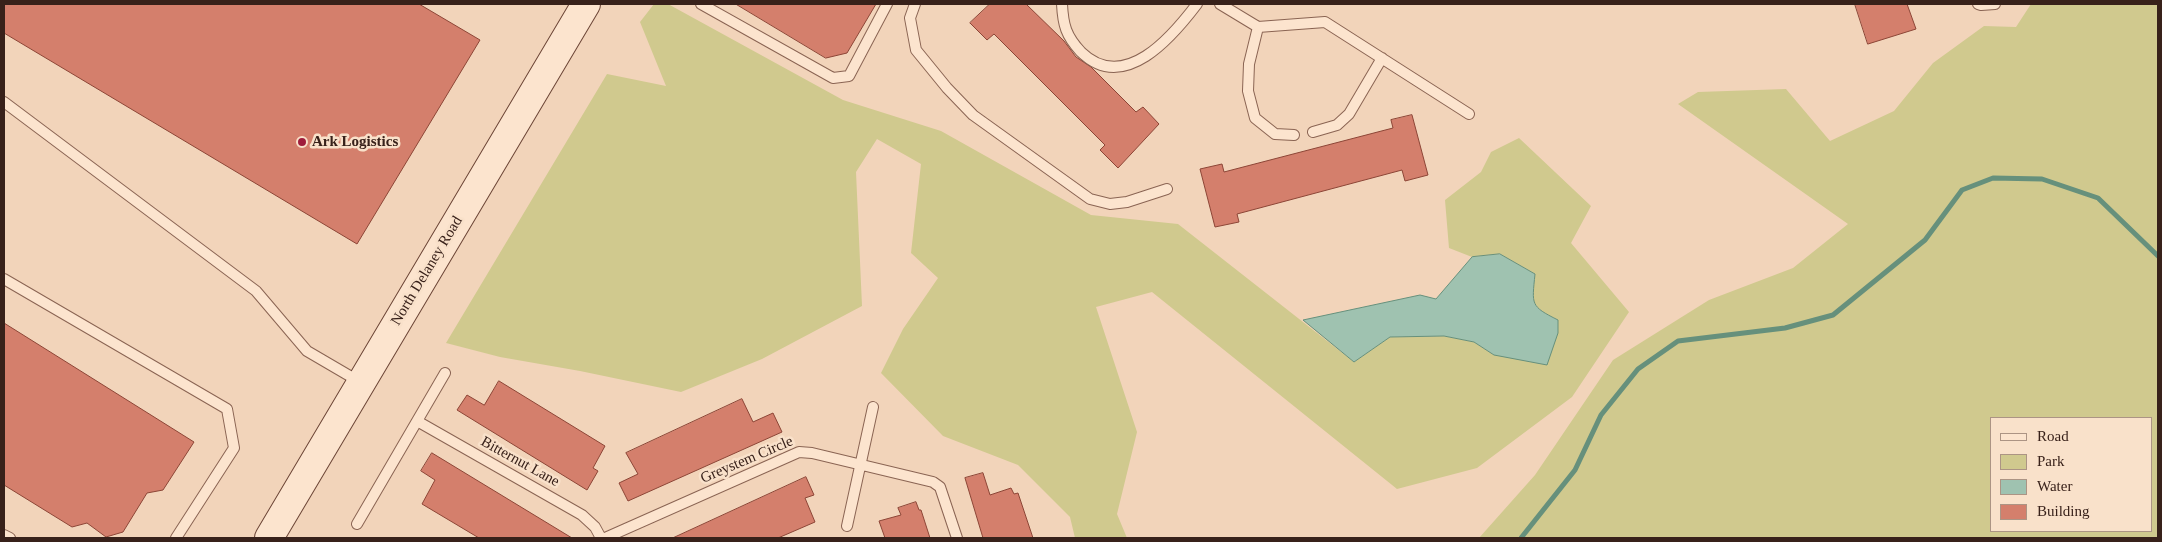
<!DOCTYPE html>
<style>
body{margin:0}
#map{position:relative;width:2162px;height:542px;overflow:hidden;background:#f2d4ba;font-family:Georgia,serif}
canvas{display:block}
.frame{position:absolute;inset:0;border:5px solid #38211a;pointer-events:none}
.legend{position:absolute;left:1990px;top:417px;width:162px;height:115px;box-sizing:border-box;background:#f9e1ca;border:1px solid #ac9484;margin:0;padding:6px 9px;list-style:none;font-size:15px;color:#38211a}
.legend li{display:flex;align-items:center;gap:10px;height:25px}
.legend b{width:25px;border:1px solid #ac9484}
</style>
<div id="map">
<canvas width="2162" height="542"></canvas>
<div class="frame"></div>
<ul class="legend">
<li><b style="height:6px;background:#fce4ce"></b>Road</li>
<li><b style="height:14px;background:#d0c98e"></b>Park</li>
<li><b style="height:14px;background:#9fc2b0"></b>Water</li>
<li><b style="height:14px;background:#d47f6c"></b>Building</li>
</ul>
</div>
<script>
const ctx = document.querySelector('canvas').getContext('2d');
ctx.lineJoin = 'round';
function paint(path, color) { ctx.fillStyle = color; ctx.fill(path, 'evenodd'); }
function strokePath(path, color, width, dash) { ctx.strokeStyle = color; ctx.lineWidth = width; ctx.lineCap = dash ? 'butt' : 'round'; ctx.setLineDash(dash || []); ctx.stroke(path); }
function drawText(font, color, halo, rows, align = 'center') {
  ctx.font = font + ' Georgia,serif'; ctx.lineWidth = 5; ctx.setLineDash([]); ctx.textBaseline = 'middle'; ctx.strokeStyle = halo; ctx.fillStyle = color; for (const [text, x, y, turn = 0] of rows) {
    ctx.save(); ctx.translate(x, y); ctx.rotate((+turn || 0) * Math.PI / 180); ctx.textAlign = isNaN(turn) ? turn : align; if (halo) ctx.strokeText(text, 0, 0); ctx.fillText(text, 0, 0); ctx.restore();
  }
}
const green = new Path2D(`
 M654 4H668L843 100 941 131 1091 215 1178 224 1354 362 1390 337 1444 336 1474 342 1494 355 1558 320C1530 306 1532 305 1535 274L1500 254 1472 257 1449 248 1445 200 1481 172 1491 152 1519 138 1591 206 1571 243 1629 312 1572 397 1477 468 1397 489 1152 292 1096 307 1137 432 1117 514 1127 538H1075L1070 517 1018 465 943 436 881 373 903 329 938 278 911 253 921 164 877 139 856 172 862 306 762 359 681 392 580 371 500 357 446 343 607 74 666 86 640 22Z
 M2031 4H2158V538H1479L1535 475 1613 360 1709 300 1793 268 1848 224 1678 104 1698 92 1786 89 1830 141 1894 111 1933 63 1984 26 2016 27ZM1991 418H2151V531H1991Z`);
const water = new Path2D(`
 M1500 254 1535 274C1532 305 1530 306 1558 320V333L1547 365 1494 355 1474 342 1444 336 1390 337 1354 362 1303 320 1420 295 1436 299 1472 257Z`);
const stream = new Path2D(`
 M1521 538 1575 470 1601 415 1638 369 1678 341 1785 328 1833 315 1925 240 1962 190 1993 178 2042 179 2098 198 2158 256`);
const building = new Path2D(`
 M4 4H419L480 40 357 244 4 33Z
 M736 4H876L847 53 826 58Z
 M990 4H1026L1064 41 1076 57 1091 67 1136 112 1143 107 1159 124 1118 168 1100 150 1105 145 994 34 987 40 970 23Z
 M1855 4H1907L1916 29 1868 44Z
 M1412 115 1428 175 1405 181 1402 170 1237 214 1239 222 1215 227 1200 169 1222 164 1224 172 1393 128 1391 120Z
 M4 323 194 442 163 490 147 493 123 532 106 537 87 523 72 527 4 485Z
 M499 381 605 446 593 468 598 471 587 490 457 410 467 395 484 405Z
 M742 399 753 422 773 413 782 432 628 501 619 483 638 474 626 453Z
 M432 453 572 538H479L422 504 435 480 421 471Z
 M983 473 990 495 1011 488 1014 494 1018 493 1033 538H983L965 478Z
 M806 477 814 495 805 498 815 522 778 538H673Z
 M916 502 919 510H921L930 538H885L879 521 901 515 898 508Z`);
const lane = new Path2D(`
 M701 4 833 78 849 76 887 4
 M915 4 910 18 916 50 947 88 973 115 1090 199 1110 204 1127 202 1167 189
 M1062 4C1063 25 1066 36 1081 52 1124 94 1172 37 1197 4
 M1220 4 1258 27 1325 22 1469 114
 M1978 4 1981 5 1995 4
 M1258 27 1249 64 1248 91 1255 118 1275 134 1294 135
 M4 102 256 291 307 351 360 382
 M1313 132 1337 125 1349 114 1382 58
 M4 279 227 409 234 448 176 538
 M417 421 582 515 595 527 601 538
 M357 524 445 373
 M847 526 873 407
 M4 535 10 538
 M605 538 799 452 812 453 933 482 940 487 957 538`);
const secondary = new Path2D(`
 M269 538 586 4`);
const markers = [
 [302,142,5,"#9f1d3c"]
];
const poiNames = [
 ["Ark Logistics",312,142]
];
const streetNames = [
 ["North Delaney Road",427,271,-59],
 ["Greystem Circle",747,460,-23],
 ["Bitternut Lane",520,462,29]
];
paint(green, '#d0c98e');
paint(water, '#9fc2b0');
strokePath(water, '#66907c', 1);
strokePath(stream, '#66907c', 5);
paint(building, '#d47f6c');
strokePath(building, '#8c4536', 1);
strokePath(lane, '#8a6453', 12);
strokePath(secondary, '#6c4536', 30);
strokePath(lane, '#fce4ce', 10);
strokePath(secondary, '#fce4ce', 28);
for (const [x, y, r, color] of markers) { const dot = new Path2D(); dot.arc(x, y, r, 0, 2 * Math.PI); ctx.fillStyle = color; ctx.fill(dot); strokePath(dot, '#f9e1ca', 2); }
drawText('bold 15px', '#38211a', '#f9e1ca', poiNames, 'left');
drawText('15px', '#38211a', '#f9e1ca', streetNames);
</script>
